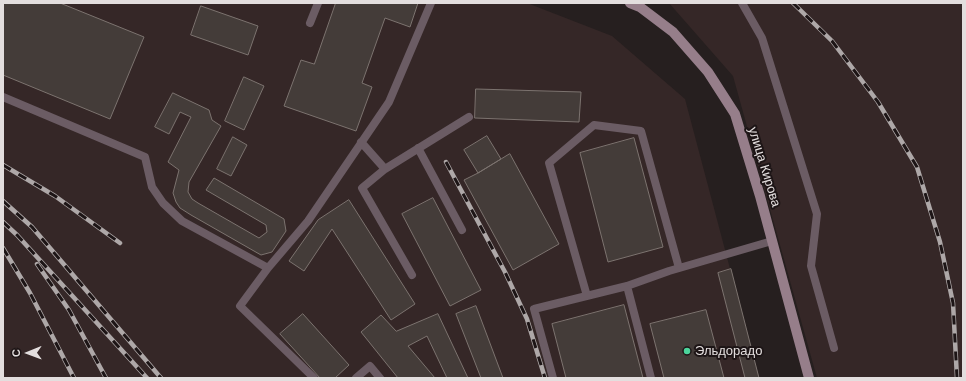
<!DOCTYPE html>
<meta charset="utf-8">
<style>
body{margin:0}
#map{position:relative;width:966px;height:381px;overflow:hidden;background:#261f1f;font-family:Helvetica,sans-serif}
canvas{display:block}
.frame{position:absolute;inset:0;border:4px solid #e3dede;pointer-events:none}
.north{position:absolute;left:8px;top:333px;width:40px;height:40px;-webkit-text-stroke:3px #1d1516;paint-order:stroke;rotate:269deg;font-size:11px;font-weight:700;line-height:16px;text-align:center;color:#e3dede}
.north::after{content:'';display:block;margin:auto;width:14px;height:18px;background:#e3dede;clip-path:polygon(50% 0,100% 100%,50% 72%,0 100%)}
</style>
<div id="map">
<canvas width="966" height="381"></canvas>
<div class="frame"></div>
<div class="north">С</div>
</div>
<script>
const ctx = document.querySelector('canvas').getContext('2d');
ctx.lineJoin = 'round';
function paint(path, color) { ctx.fillStyle = color; ctx.fill(path, 'evenodd'); }
function strokePath(path, color, width, dash) { ctx.strokeStyle = color; ctx.lineWidth = width; ctx.lineCap = dash ? 'butt' : 'round'; ctx.setLineDash(dash || []); ctx.stroke(path); }
function drawText(font, color, halo, rows, align = 'center') {
  ctx.font = font + ' Helvetica,sans-serif'; ctx.lineWidth = 4; ctx.setLineDash([]); ctx.textBaseline = 'middle'; ctx.strokeStyle = halo; ctx.fillStyle = color; for (const [text, x, y, turn = 0] of rows) {
    ctx.save(); ctx.translate(x, y); ctx.rotate((+turn || 0) * Math.PI / 180); ctx.textAlign = isNaN(turn) ? turn : align; if (halo) ctx.strokeText(text, 0, 0); ctx.fillText(text, 0, 0); ctx.restore();
  }
}
const built = new Path2D(`
 M3 3H527L612 36 685 99 759 378H3Z
 M669 3H963V378H817L733 76Z`);
const building = new Path2D(`
 M3 3H60L144 37 110 119 3 75Z
 M336 3H418L410 27 385 18 362 83 372 87 356 131 284 106 301 60 314 64Z
 M201 6 258 26 248 55 191 35Z
 M244 77 264 86 244 130 225 121Z
 M476 89 581 92 579 122 475 118Z
 M173 93 209 110 212 120 221 126 189 182 188 192 192 199 198 203 259 238 267 232 266 225 206 190 214 178 284 219 286 231 272 252 261 255 191 215 180 208 176 202 173 193 179 170 168 162 191 117 180 112 169 134 155 127Z
 M487 136 501 159 478 173 464 150Z
 M233 137 247 145 231 176 217 169Z
 M634 138 663 247 608 262 580 153Z
 M510 154 559 244 513 270 464 180 478 173 501 159Z
 M433 198 481 290 450 306 402 214Z
 M349 200 415 304 391 320 332 229 304 271 289 261 318 220Z
 M731 269 759 378H745L718 273Z
 M624 305 643 378H566L552 324Z
 M476 306 503 378H481L456 314Z
 M706 310 724 378H664L650 324Z
 M303 314 349 365 335 378H320L280 334Z
 M438 314 468 378H447L427 336 408 346 435 378H398L361 332 381 315 396 331Z`);
const lane = new Path2D(`
 M742 3 762 38 817 214 811 266 834 348
 M310 23 318 3
 M3 97 145 157 152 187 163 203 182 221 268 268 308 221 389 102 431 3
 M361 142 385 169 362 188 412 275
 M418 148 462 230
 M385 169 469 117
 M268 268 240 306 314 378
 M627 286 651 378
 M587 296 549 163 594 125 641 131 679 268
 M356 378 370 366 380 378
 M553 378 534 309 627 286 669 271 772 241`);
const secondary = new Path2D(`
 M630 3 640 7 673 32 708 72 735 114 760 196 809 378`);
const rail = new Path2D(`
 M793 3 832 41 878 102 917 167 940 242 953 303 957 378
 M446 162 505 272 527 319 545 378
 M3 165 55 196 120 243
 M3 201 32 227 161 378
 M3 222 17 235 147 378
 M3 248 30 293 74 378
 M37 264 69 310 106 378`);
const markers = [
 [687,351,4,"#4bd49b"]
];
const streetNames = [
 ["улица Кирова",764,167,73]
];
const poiNames = [
 ["Эльдорадо",695,351]
];
paint(built, '#352727');
paint(building, '#443c39');
strokePath(building, '#7c736f', 1);
strokePath(lane, '#6b5c64', 8);
strokePath(secondary, '#967e8a', 10);
strokePath(rail, '#aea8a8', 4.5);
strokePath(rail, '#1d1516', 3, [9]);
for (const [x, y, r, color] of markers) { const dot = new Path2D(); dot.arc(x, y, r, 0, 2 * Math.PI); ctx.fillStyle = color; ctx.fill(dot); strokePath(dot, '#1d1516', 1.5); }
drawText('13px', '#e3dede', '#1d1516', streetNames);
drawText('13px', '#e3dede', '#1d1516', poiNames, 'left');
</script>
